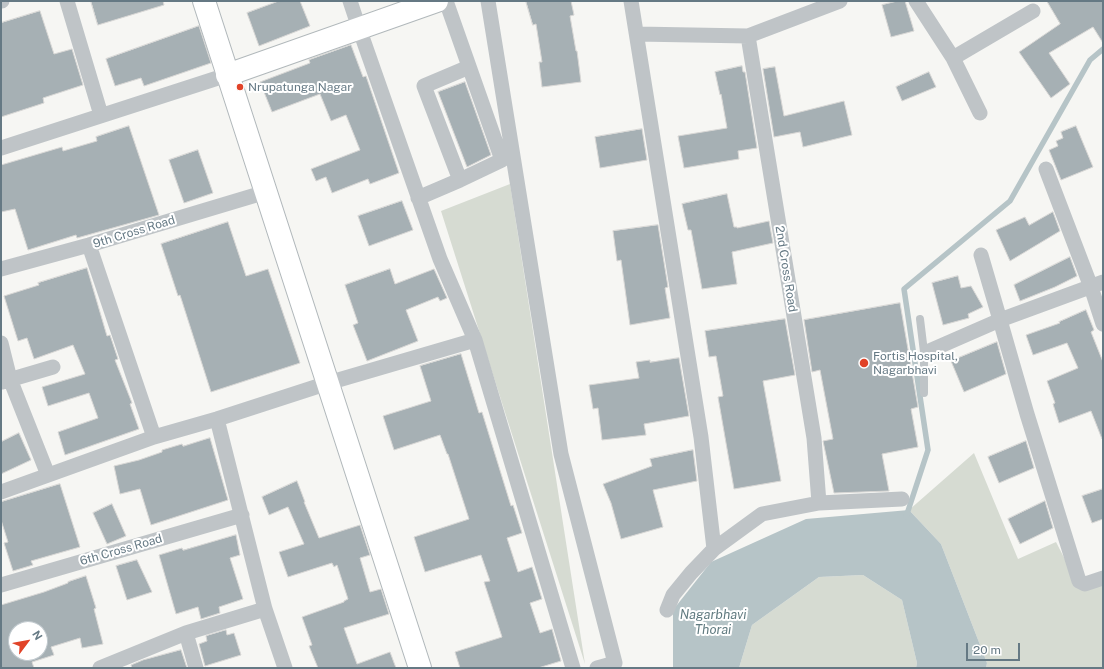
<!DOCTYPE html>
<style>
body{margin:0}
#map{position:relative;width:1104px;height:669px;overflow:hidden;background:#f6f6f3;font-family:"Public Sans",sans-serif}
canvas{display:block}
.frame{position:absolute;inset:0;border:2px solid #657984;pointer-events:none}
.north{position:absolute;left:8px;top:621px;width:40px;height:40px;box-sizing:border-box;background:#fff;border:1px solid #c1c9ce;border-radius:50%;rotate:58deg;font-size:11px;font-weight:700;line-height:16px;text-align:center;color:#657984}
.north::after{content:'';display:block;margin:auto;width:14px;height:18px;background:#e14328;clip-path:polygon(50% 0,100% 100%,50% 72%,0 100%)}
.scale{position:absolute;left:966px;top:643px;width:54px;height:18px;box-sizing:border-box;border:2px solid #657984;border-top:0;padding-left:5px;font-size:12px;line-height:14px;white-space:nowrap;color:#657984;-webkit-text-stroke:3px #fff;paint-order:stroke}
</style>
<div id="map">
<canvas width="1104" height="669"></canvas>
<div class="frame"></div>
<div class="north">N</div>
<div class="scale">20 m</div>
</div>
<script>
const ctx = document.querySelector('canvas').getContext('2d');
ctx.lineJoin = 'round';
function paint(path, color) { ctx.fillStyle = color; ctx.fill(path, 'evenodd'); }
function strokePath(path, color, width, dash) { ctx.strokeStyle = color; ctx.lineWidth = width; ctx.lineCap = dash ? 'butt' : 'round'; ctx.setLineDash(dash || []); ctx.stroke(path); }
function drawText(font, color, halo, rows, align = 'center') {
  ctx.font = font + ' "Public Sans",sans-serif'; ctx.lineWidth = 4; ctx.setLineDash([]); ctx.textBaseline = 'middle'; ctx.strokeStyle = halo; ctx.fillStyle = color; for (const [text, x, y, turn = 0] of rows) {
    ctx.save(); ctx.translate(x, y); ctx.rotate((+turn || 0) * Math.PI / 180); ctx.textAlign = isNaN(turn) ? turn : align; if (halo) ctx.strokeText(text, 0, 0); ctx.fillText(text, 0, 0); ctx.restore();
  }
}
const green = new Path2D(`
 M510 184 585 664 441 211Z
 M974 453 1018 559 1056 542 1074 577 1103 584V668H986L987 663 941 544 909 510Z
 M863 575 902 600 917 663 916 668H739L752 625 819 577Z`);
const water = new Path2D(`
 M909 510 941 544 987 663 986 668H916L917 663 902 600 863 575 819 577 752 625 739 668H673V610L711 562 806 519Z`);
const stream = new Path2D(`
 M906 517 928 450 904 289 1010 201 1090 60 1103 49`);
const building = new Path2D(`
 M91 1H163L164 5 98 25Z
 M279 1H300L310 26 259 46 247 13Z
 M526 1H571L574 15 570 16 576 51H577L581 82 542 87 539 62H542L536 24 533 25Z
 M898 1H905L914 31 891 37 882 5Z
 M1047 1H1103V43L1093 27 1049 53 1070 84 1051 98 1019 52 1060 24Z
 M40 11 54 54 72 49 83 85 43 98 44 103 1 117V23Z
 M199 26 211 63 144 86 141 78 115 86 106 59Z
 M351 45 363 77 366 76 399 173 370 184 368 179 332 193 326 177 316 181 311 169 360 150 346 115 331 121 320 94 272 112 260 82 310 63 309 60Z
 M742 66 743 72H745L757 148 738 151 739 159 684 168 678 136 727 128 721 94 720 95 715 72Z
 M775 67 784 116 844 101 852 135 803 147 800 132 774 137 763 69Z
 M929 72 936 87 902 101 896 87Z
 M465 82 491 155 467 167 438 92Z
 M129 126 159 215 77 238 76 235 28 250 15 209 1 212V165L62 147 63 151 97 141 96 137Z
 M1076 126 1093 167 1061 180 1049 150 1058 146 1056 141 1063 138 1061 132Z
 M642 129 647 160 600 168 595 137Z
 M198 150 213 193 184 203 169 160Z
 M727 194 734 227H737V228L769 221 773 243 732 252 737 284 702 289 691 230H688L682 204Z
 M402 201 413 230 369 246 358 216Z
 M1053 212 1060 231 1010 261 996 230 1025 217 1029 225Z
 M228 222 246 276 268 269 300 363 211 392 180 295 178 296 161 244Z
 M658 225 668 287 665 288 670 318 630 325 621 260 617 261 613 231Z
 M1070 257 1077 276 1055 287 1020 301 1014 285Z
 M87 268 107 336 110 335 118 359 115 360 132 403 130 404 139 429 65 455 58 432 98 418 89 393 48 406 42 387 85 374 73 345 34 359 27 338 18 341 4 296 39 285 38 283Z
 M390 269 395 284 434 269 447 298 440 301 438 297 406 310 418 341 367 361 353 325 358 323 345 285Z
 M958 276 961 288 971 286 983 307 968 314 969 318 943 325 932 283Z
 M900 303 918 407 911 409 918 447 882 454 889 491 834 493 823 441 833 439 820 370 812 372 804 320Z
 M1086 310 1094 330 1091 332 1103 362V438L1102 439 1091 411 1059 423 1053 404 1055 403 1047 381 1078 368 1067 343 1033 355 1026 335 1060 323 1059 322Z
 M785 319 795 375 763 381 781 481 734 489 718 397 723 396 716 356 709 357 705 331Z
 M997 342 1006 374 964 392 951 361Z
 M461 354 479 413 482 412 511 506 513 505 522 533 507 538 518 572 532 567 542 599 530 603 540 633 552 629 561 661 538 668H460L455 652 502 637 484 582 490 581 481 555 425 572 414 537 469 519 448 454H447L440 435 394 450 383 416 431 401 420 366Z
 M679 358 689 416 644 424 646 435 602 440 598 408 593 409 589 385 639 378 636 362 650 360V362Z
 M19 433 31 460 1 474V442Z
 M210 438 228 500 151 525 140 489 120 494 114 466 139 460 162 452V450L182 444 183 446Z
 M1026 441 1034 468 999 483 988 457Z
 M693 450 697 481 653 490 663 527 621 539 611 503 603 484 652 466 650 459Z
 M297 481 305 502H304L319 538 360 525 370 555 360 558 370 592 381 589 389 614 344 628 357 664 390 652 396 668H318L309 646 312 645 302 617 344 602V601L348 599 337 565 334 567 332 563 288 577 279 552 304 544 288 507 269 515 262 497Z
 M60 484 80 547 31 561 33 565 13 571 4 543 8 542 1 520V502Z
 M1103 489V519L1092 523 1082 496Z
 M1045 501 1053 528 1020 544 1008 519Z
 M112 504 126 536 107 544 93 513Z
 M236 535 240 555 230 558 243 599 219 607 220 613 201 619 198 607 176 614 159 555 182 548 183 550Z
 M137 560 152 592 127 600 116 566Z
 M86 576 96 608 94 609 103 644 82 648 80 638 51 647 54 655 32 662 34 668H1V605L44 592 68 583V582ZM16 629H40V653H16Z
 M226 630 227 635 234 633 241 655 205 666 199 644 207 641 206 636Z
 M181 650 187 668H132L131 665 143 660Z`);
const lane = new Path2D(`
 M920 319 924 352V393`);
const street = new Path2D(`
 M1 1H2
 M67 1 101 115
 M350 1 359 28 440 259 475 340 573 668
 M446 1 502 160 460 180 424 86 469 67
 M488 1 561 454 615 663 597 668
 M631 1 701 437 714 549
 M916 1 953 58 980 113
 M637 34 748 36 840 1
 M748 36 814 438 819 503
 M953 58 1033 11
 M1 148 227 75
 M1046 169 1091 287 1103 324
 M418 198 460 180
 M89 245 154 437
 M981 255 1000 320 1103 282
 M1 269 89 245 266 192
 M1 343 10 379 48 475
 M929 351 1000 320 1027 414 1079 581 1085 584 1103 578
 M2 382 53 367
 M217 419 265 609 285 668
 M1 492 154 437 217 419 328 383 475 340
 M1 585 242 515
 M667 610 673 595 691 573 714 549 762 514 819 503 902 499
 M186 633 196 668
 M100 668 186 633 265 609`);
const secondary = new Path2D(`
 M204 1 420 668
 M227 75 437 1`);
const markers = [
 [240,87,4,"#e14328"],
 [864,363,5,"#e14328"]
];
const poiNames = [
 ["Nrupatunga Nagar",248,87],
 ["Fortis Hospital,",873,356],
 ["Nagarbhavi",873,370]
];
const streetNames = [
 ["9th Cross Road",134,232,-17],
 ["2nd Cross Road",786,269,81],
 ["6th Cross Road",121,550,-16]
];
const waterNames = [
 ["Nagarbhavi",713,615],
 ["Thorai",713,630]
];
paint(green, '#d6dbd2');
paint(water, '#b6c4c7');
strokePath(stream, '#b6c4c7', 5.5);
paint(building, '#a6b0b4');
strokePath(building, '#d8d7d5', 1);
strokePath(secondary, '#b1b8bb', 24);
strokePath(lane, '#bfc4c7', 8);
strokePath(street, '#bfc4c7', 15);
strokePath(secondary, '#fff', 22);
for (const [x, y, r, color] of markers) { const dot = new Path2D(); dot.arc(x, y, r, 0, 2 * Math.PI); ctx.fillStyle = color; ctx.fill(dot); strokePath(dot, '#fff', 1.5); }
drawText('12px', '#657984', '#fff', poiNames, 'left');
drawText('12px', '#657984', '#fff', streetNames);
drawText('italic 13px', '#617b80', '#fff', waterNames);
</script>
